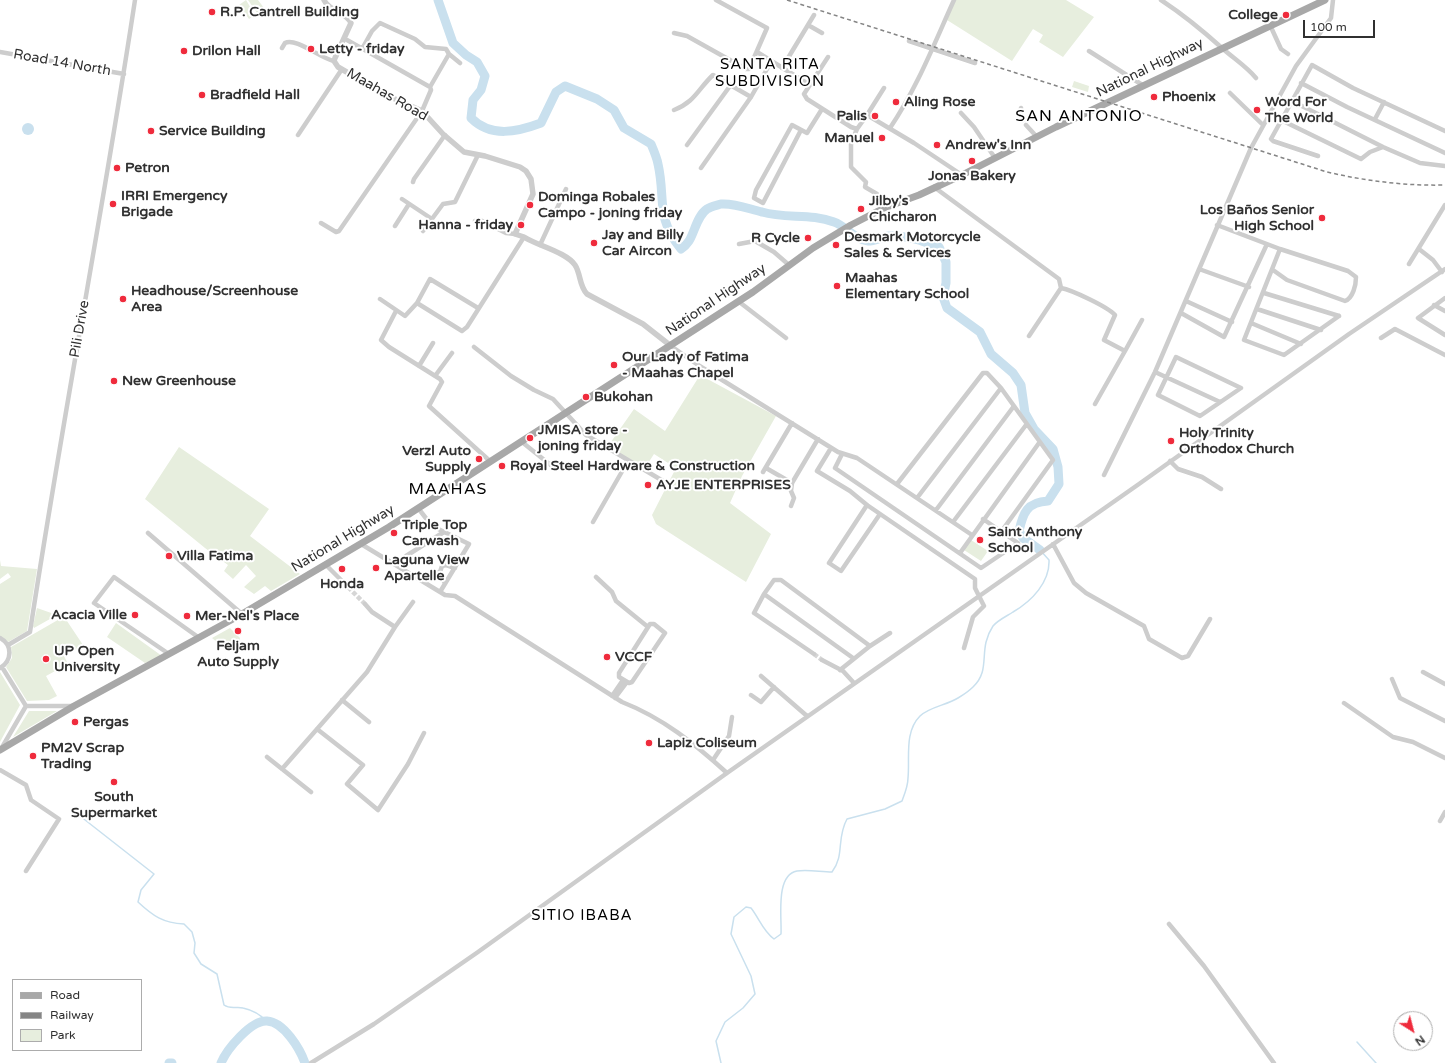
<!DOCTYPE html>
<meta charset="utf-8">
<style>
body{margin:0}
#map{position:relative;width:1445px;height:1063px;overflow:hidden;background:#fff;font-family:"Varela Round",sans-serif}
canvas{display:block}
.legend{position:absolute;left:12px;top:979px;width:130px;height:72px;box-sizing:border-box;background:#fff;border:1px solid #acacac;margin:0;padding:5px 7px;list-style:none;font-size:12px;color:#303030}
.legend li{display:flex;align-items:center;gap:8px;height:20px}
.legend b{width:20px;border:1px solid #acacac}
.north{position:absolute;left:1393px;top:1011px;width:40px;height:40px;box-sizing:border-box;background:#fff;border:1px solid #acacac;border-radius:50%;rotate:144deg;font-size:11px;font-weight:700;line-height:16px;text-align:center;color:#303030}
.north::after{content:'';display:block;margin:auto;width:14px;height:18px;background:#ef2b3c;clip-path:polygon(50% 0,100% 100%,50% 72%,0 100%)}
.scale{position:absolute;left:1303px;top:20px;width:72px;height:18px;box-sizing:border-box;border:2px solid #303030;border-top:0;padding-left:5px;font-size:12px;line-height:14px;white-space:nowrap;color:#303030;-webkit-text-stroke:3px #fff;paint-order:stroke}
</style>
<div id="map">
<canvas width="1445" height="1063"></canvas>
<ul class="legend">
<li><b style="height:5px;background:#a8a8a8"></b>Road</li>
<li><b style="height:5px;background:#858585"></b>Railway</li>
<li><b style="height:11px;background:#e7eede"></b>Park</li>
</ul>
<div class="north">N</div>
<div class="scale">100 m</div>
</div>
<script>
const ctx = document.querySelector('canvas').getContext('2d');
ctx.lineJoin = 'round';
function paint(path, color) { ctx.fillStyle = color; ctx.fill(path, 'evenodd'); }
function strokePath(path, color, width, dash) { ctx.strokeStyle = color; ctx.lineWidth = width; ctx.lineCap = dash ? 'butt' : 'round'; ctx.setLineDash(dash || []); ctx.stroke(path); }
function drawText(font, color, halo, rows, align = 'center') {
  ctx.font = font + ' "Varela Round",sans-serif'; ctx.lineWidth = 4; ctx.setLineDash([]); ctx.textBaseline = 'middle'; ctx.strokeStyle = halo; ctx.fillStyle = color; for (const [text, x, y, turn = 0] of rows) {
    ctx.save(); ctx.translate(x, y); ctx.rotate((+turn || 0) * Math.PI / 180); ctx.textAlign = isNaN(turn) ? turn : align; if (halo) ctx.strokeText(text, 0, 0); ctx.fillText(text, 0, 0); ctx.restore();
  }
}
const green = new Path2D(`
 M246 0 255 15 249 19 239 5Z
 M248 0H258L264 8 257 13Z
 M955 0H1066L1094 17 1063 57 1039 42 1043 35 1033 29 1012 61 947 20Z
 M1074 81 1089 86 1088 92 1072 87Z
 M700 375 776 416 742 476 730 503 771 534 746 582 656 524 652 515 676 468 654 454 643 471 606 449 634 409 665 431Z
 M179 447 269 509 250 536 300 574 271 591 265 586 254 594 244 587 256 576 246 565 233 579 224 571 228 565 205 548 145 499Z
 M971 540 988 551 981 561 964 550Z
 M0 560 1 566 37 569 27 631 8 642 0 636V584L11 577 8 573 0 579Z
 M37 608 57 615 34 628 33 626Z
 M63 617 65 618 83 645 64 656 68 664 46 676 57 696 49 700 27 701 6 667 12 658 11 647Z
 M116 623 162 656 145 663 107 637Z
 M230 628 240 638 239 643 229 652 212 638Z
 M0 672 20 705 0 742Z
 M29 711H57L13 737Z`);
const water = new Path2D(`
 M22 129a6 6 0 1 1 12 0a6 6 0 1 1-12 0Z`);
const stream = new Path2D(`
 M80 816 154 874 141 890 138 902C153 916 163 923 184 924L192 932 195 943 194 953 201 964 217 974 224 1005C231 1010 236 1006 243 1008 252 1010 260 1014 266 1021
 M1357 1042 1376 1063
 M721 1063 716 1041 725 1022 743 1008 755 994 751 976 731 934 734 917 746 907 751 908C759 918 763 931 774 939L781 934C782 918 775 875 797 871 807 869 821 872 832 872 845 855 836 839 847 819L885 809 902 801C905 793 908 786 908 778 910 758 904 732 920 716 929 707 947 705 958 698 963 695 969 691 973 687 992 669 977 650 993 626 998 620 1007 616 1013 612 1032 601 1050 582 1049 560L1040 550`);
const river = new Path2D(`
 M438 0 453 43 466 55 477 62 485 76 481 90 473 100 471 118C491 138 517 132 541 123L556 92 565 86 597 99 614 110 624 128 651 144C654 151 657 158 658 164 666 199 655 217 681 249 684 247 687 244 689 241 695 231 697 216 707 209 710 207 718 205 721 204 735 203 749 209 762 212 786 219 811 213 834 222 846 226 855 240 868 241 875 241 882 237 889 236 906 235 923 241 939 247L946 262V283L943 297 947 308 980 332 991 354 1013 373 1021 385 1025 413 1034 429 1053 449 1058 467 1059 484 1048 501C1027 502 1023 513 1019 531L1023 538 1040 550
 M169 1063H172
 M221 1063C227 1049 251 1020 267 1021 284 1022 300 1049 305 1063`);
const minorTunnel = new Path2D(`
 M339 578 365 604
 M814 654 822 660`);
const minor = new Path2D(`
 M1161 0C1184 15 1201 29 1222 48 1233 58 1246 66 1256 78
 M808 25 822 33
 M1270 25 1281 49 1288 54
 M674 33 687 36 746 69H749L767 28 716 0
 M909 41 975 63
 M282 48 285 43C296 37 321 59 334 61
 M362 49 372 31 380 23 415 39 425 47 446 49 449 54 460 63
 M1089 51 1144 86
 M0 52 124 74
 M757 52 810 85
 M828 57 804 94 807 99 851 127 857 129 867 115 914 143 962 175
 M782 68 814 15
 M1301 83 1347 107 1445 153
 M430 87 449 54
 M1230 93 1263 125
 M1292 101 1383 147 1420 163 1445 166
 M1021 108 1019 116 1023 120
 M674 110C695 102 698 89 713 75L751 97
 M961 113 974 127 995 158
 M867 115 884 88
 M1375 119 1384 102
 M1281 120 1361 159 1370 152 1383 147
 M1026 125 1037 137
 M890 128C917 88 934 44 954 0
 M857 129 851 143V167L866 182 865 187 877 194 884 208
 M801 130 763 203 754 198 756 190 792 125 807 133 822 109
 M298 135 342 69
 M687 145 730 86
 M1318 156 1273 141 1271 139 1312 65 1353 88 1445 131
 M701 168 751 97 771 62
 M413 182 414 179 445 135
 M934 187 1059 279 1061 288C1072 290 1108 307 1115 315L1104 340 1125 351 1095 404
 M402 199 432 219
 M475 221 480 220 506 233 515 234
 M321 223 336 232 339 231 422 111 431 90 430 87 347 40
 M1217 225 1280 249 1348 271 1356 277C1356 285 1353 298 1345 301L1287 280 1273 270
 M395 226 409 204
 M423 231 443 204 455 202 478 155
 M739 244 755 241 774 252 789 265
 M540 245 566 189
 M1280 249 1244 340 1284 355 1339 316
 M1419 249 1433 260 1442 272
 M1409 264 1445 205
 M1199 269 1249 287
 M1264 293 1339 316
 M1445 298 1418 318 1445 335
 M380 299 405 316 417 303 430 279 478 308
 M738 301 786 338
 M1186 301 1232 322
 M417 303 462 331 467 327 524 237
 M1434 305 1445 311
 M1257 309 1321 330
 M396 311 381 340 389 347 440 379 442 382 429 406 491 462
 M1181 313 1224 337 1267 244
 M1251 323 1301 344
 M1029 336 1061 288
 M1381 338 1395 329 1445 355
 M671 346 698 365 838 452 857 458 972 535
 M474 347 511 376 534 390 553 399 586 435 663 481
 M1125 351 1142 320
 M1176 357 1241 388 1200 416 1158 395Z
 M419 366 433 343
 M1155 372 1220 402
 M435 376 452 353
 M522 442 553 467
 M831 448 817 471 850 491 867 505 975 579V588L984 606 973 617 964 648
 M842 454 835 468 981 568 1018 543 983 519
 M1170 461 1178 469 1202 477 1221 489
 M766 468 792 483
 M763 472 792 423
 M1104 475 1155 372 1251 148 1296 66 1331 18 1333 0
 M897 484 983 373H987L1001 388 1053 460 1001 532
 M917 498 1001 388
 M867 505 829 563 841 571 880 514
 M791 506 794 498 791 491 792 483 818 439
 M418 508 432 526 469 544 440 592
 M936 510 1014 406
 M593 522 628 461
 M953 522 1026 425
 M148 533 242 614
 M361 544 445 595 455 596 622 702C663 718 695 744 727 773
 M1053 544 1074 583 1086 593 1144 626 1149 639 1182 658 1188 656 1210 619
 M960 553 1039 443
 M406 556 444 532
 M326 565 339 578
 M429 573 440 572
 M596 577 612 592 616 601 648 627
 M445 584 440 572 442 566 446 565 455 568
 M764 594 853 658
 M365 604 372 612 395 627
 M650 624H654L665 633 632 682 629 683 619 677V673Z
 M0 638C13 645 12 661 0 668
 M8 645 30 632C62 421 103 211 135 0
 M870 646 890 633
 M169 654 94 603 114 577 198 637
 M814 654 754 613 764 594 774 580H781L870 646 840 670
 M822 660 843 671 854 683
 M2 667 26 706
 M1423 672 1445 684
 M761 676 807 716
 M1392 679 1400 698 1445 721
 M751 695 761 702 774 687
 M612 696 623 680
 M615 698 627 682
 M342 700 369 722
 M1344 703 1393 737 1413 742 1445 758
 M26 706H72
 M317 729 363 765 347 784 378 810 408 764 424 733
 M1 749 26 706
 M267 757 311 792
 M713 760 729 736 732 717
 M282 769 367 672 395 627 413 602
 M0 770 26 785 31 800 59 819 26 871
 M1440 821 1445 812
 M1169 924 1204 966 1274 1063
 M311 1063 374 1024 478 952 727 773 1139 484 1349 334 1445 269`);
const tertiary = new Path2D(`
 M324 0C329 12 346 11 351 23L335 58 334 61 338 67 386 95 422 111 443 134 464 152 485 156 520 167 526 171 531 179 533 194 515 234 524 237C538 246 566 252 575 265 581 274 579 286 587 294L643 324 671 346`);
const primary = new Path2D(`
 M0 750 74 706 242 614 389 527 753 292 813 248 851 225 884 208 919 195 962 175 1056 127 1325 0`);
const rail = new Path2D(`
 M787 0 1327 172C1366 181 1405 186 1445 185`);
const markers = [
 [212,12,4,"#ef2b3c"],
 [1286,15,4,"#ef2b3c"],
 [311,49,4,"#ef2b3c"],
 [184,51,4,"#ef2b3c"],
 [202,95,4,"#ef2b3c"],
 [1154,97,4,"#ef2b3c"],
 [896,102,4,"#ef2b3c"],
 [1257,110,4,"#ef2b3c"],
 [875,116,4,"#ef2b3c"],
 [151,131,4,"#ef2b3c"],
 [882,138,4,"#ef2b3c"],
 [937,145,4,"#ef2b3c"],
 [972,161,4,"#ef2b3c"],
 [117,168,4,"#ef2b3c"],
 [113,204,4,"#ef2b3c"],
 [530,205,4,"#ef2b3c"],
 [861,209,4,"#ef2b3c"],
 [1322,218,4,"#ef2b3c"],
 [521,225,4,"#ef2b3c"],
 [808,238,4,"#ef2b3c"],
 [594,243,4,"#ef2b3c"],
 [836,245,4,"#ef2b3c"],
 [837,286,4,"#ef2b3c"],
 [123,299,4,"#ef2b3c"],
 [614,365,4,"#ef2b3c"],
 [114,381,4,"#ef2b3c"],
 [586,397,4,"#ef2b3c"],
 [530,438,4,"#ef2b3c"],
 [1171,441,4,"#ef2b3c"],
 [479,459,4,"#ef2b3c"],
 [502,466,4,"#ef2b3c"],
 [648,485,4,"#ef2b3c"],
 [394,533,4,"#ef2b3c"],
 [980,540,4,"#ef2b3c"],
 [169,556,4,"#ef2b3c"],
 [376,568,4,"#ef2b3c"],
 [342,569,4,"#ef2b3c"],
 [135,615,4,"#ef2b3c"],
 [187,616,4,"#ef2b3c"],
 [238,631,4,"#ef2b3c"],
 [607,657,4,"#ef2b3c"],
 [46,659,4,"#ef2b3c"],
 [75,722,4,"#ef2b3c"],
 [649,743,4,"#ef2b3c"],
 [33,756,4,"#ef2b3c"],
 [114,782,4,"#ef2b3c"]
];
const poiNames = [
 ["R.P. Cantrell Building",220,12],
 ["College",1278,15,"right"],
 ["Letty - friday",319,49],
 ["Drilon Hall",192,51],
 ["Bradfield Hall",210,95],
 ["Phoenix",1162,97],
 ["Aling Rose",904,102],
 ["Word For",1265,102],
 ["The World",1265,118],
 ["Palis",867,116,"right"],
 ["Service Building",159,131],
 ["Manuel",874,138,"right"],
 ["Andrew's Inn",945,145],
 ["Petron",125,168],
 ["Jonas Bakery",972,176,"center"],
 ["IRRI Emergency",121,196],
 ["Brigade",121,212],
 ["Dominga Robales",538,197],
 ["Campo - joning friday",538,213],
 ["Jilby's",869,201],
 ["Chicharon",869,217],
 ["Los Baños Senior",1314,210,"right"],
 ["High School",1314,226,"right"],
 ["Hanna - friday",513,225,"right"],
 ["Jay and Billy",602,235],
 ["Car Aircon",602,251],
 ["Desmark Motorcycle",844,237],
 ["Sales & Services",844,253],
 ["R Cycle",800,238,"right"],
 ["Maahas",845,278],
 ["Elementary School",845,294],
 ["Headhouse/Screenhouse",131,291],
 ["Area",131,307],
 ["Our Lady of Fatima",622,357],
 ["- Maahas Chapel",622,373],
 ["New Greenhouse",122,381],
 ["Bukohan",594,397],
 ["JMISA store -",538,430],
 ["joning friday",538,446],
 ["Holy Trinity",1179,433],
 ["Orthodox Church",1179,449],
 ["Verzl Auto",471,451,"right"],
 ["Supply",471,467,"right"],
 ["Royal Steel Hardware & Construction",510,466],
 ["AYJE ENTERPRISES",656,485],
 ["Triple Top",402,525],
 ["Carwash",402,541],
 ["Saint Anthony",988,532],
 ["School",988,548],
 ["Villa Fatima",177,556],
 ["Laguna View",384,560],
 ["Apartelle",384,576],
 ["Honda",342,584,"center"],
 ["Acacia Ville",127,615,"right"],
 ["Mer-Nel's Place",195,616],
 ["Feljam",238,646,"center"],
 ["Auto Supply",238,662,"center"],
 ["UP Open",54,651],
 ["University",54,667],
 ["VCCF",615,657],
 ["Pergas",83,722],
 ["Lapiz Coliseum",657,743],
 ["PM2V Scrap",41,748],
 ["Trading",41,764],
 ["South",114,797,"center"],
 ["Supermarket",114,813,"center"]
];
const streetNames = [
 ["Road 14 North",62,63,10],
 ["National Highway",1150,68,-26],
 ["Maahas Road",387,95,30],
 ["National Highway",716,300,-34],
 ["Pili Drive",80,329,-80],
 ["National Highway",343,539,-31]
];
const neighbourhoodNames = [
 ["SANTA RITA",770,65],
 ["SUBDIVISION",770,82],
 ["SITIO IBABA",582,916]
];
const quarterNames = [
 ["SAN ANTONIO",1079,117],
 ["MAAHAS",448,490]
];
paint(green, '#e7eede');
paint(water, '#c9e0ee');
strokePath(stream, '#c9e0ee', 1.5);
strokePath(river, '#c9e0ee', 9);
strokePath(minorTunnel, '#d6d6d6', 4.5, [4.5, 2]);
strokePath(minor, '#cdcdcd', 4.5);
strokePath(tertiary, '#cdcdcd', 5.5);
strokePath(primary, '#a8a8a8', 7);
strokePath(rail, '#858585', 1.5, [4, 3]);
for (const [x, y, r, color] of markers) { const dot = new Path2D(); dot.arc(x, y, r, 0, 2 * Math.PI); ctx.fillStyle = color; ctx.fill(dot); strokePath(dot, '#fff', 1.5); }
drawText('bold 14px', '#303030', '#fff', poiNames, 'left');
drawText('14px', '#303030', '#fff', streetNames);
ctx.letterSpacing = '1px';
drawText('15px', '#000', '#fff', neighbourhoodNames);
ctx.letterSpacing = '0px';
ctx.letterSpacing = '1px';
drawText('16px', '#000', '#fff', quarterNames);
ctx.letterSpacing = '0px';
</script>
